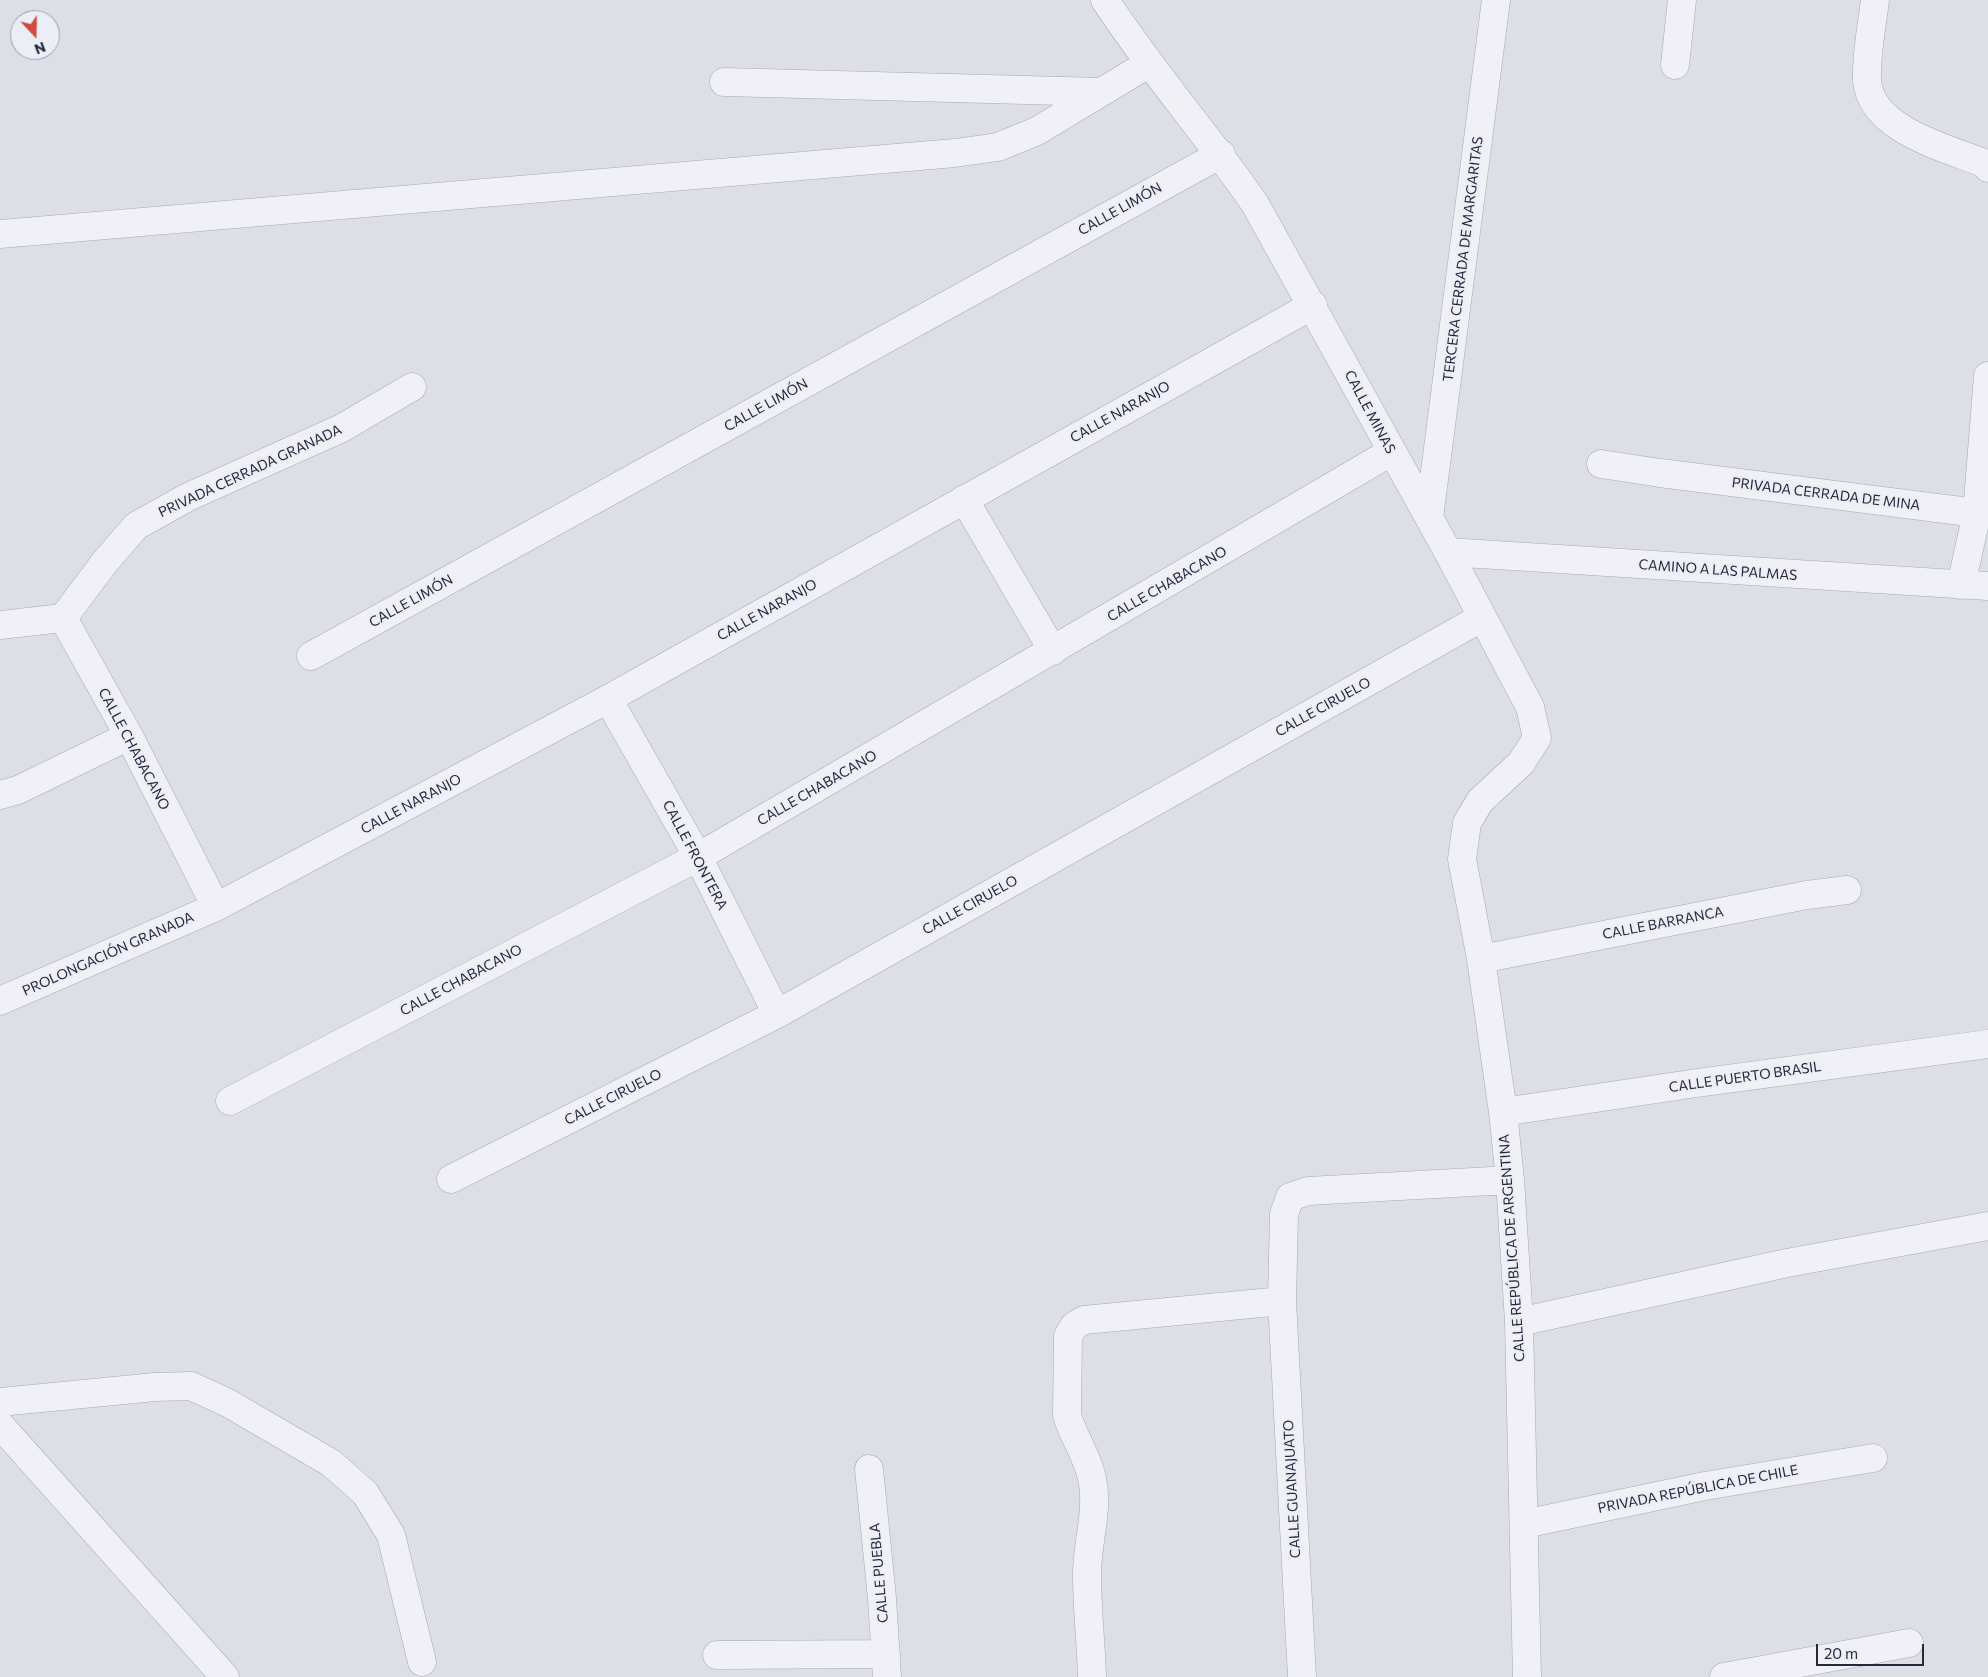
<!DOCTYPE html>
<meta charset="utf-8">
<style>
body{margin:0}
#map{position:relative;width:1988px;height:1677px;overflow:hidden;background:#dddfe7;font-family:Commissioner,sans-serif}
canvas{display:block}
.north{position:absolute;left:10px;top:10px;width:50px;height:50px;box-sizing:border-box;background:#eceef5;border:1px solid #9d9fac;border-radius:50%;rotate:159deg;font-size:14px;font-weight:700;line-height:20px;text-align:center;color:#26293e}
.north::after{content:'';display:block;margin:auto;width:18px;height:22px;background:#d14b3e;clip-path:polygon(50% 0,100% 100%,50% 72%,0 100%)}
.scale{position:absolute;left:1816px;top:1644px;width:108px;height:22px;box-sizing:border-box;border:2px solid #26293e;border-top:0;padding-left:6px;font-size:15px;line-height:18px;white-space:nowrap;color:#26293e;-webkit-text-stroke:4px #eceef5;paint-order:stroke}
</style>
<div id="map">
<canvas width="1988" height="1677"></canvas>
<div class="north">N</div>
<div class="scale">20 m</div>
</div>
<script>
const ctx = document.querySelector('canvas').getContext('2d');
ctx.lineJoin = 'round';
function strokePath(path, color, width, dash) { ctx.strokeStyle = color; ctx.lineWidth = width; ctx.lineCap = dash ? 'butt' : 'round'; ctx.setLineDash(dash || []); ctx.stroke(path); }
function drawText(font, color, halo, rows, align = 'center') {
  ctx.font = font + ' Commissioner,sans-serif'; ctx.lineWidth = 4; ctx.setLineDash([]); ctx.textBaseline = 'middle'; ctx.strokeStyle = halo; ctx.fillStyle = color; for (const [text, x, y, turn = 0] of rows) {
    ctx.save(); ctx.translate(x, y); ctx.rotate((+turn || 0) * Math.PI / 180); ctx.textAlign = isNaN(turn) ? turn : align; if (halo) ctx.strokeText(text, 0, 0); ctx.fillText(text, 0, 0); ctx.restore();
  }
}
const minor = new Path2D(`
 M1105 0C1151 71 1207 134 1255 204L1448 552 1530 707 1537 738 1521 763 1480 801 1467 823 1462 859 1481 959 1503 1112 1510 1180 1519 1322 1527 1677
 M1875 0C1872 26 1866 54 1867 80 1870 130 1947 148 1986 164L1988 168
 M1675 65 1682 0
 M724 82 1101 92
 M0 234 955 153 998 147 1037 131 1148 64
 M1601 464 1660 473 1977 513 1961 585
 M964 499 1053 651
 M1977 513 1988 376
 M1429 518 1496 0
 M1448 552 1988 586
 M63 618 105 562 136 526 188 497 342 428 412 387
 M63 618 129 736 216 907
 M0 625 63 618
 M311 656 1221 154
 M608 699 698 857 777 1014
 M0 795 18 790 129 736
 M1481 959 1807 895 1847 890
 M0 1001 216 907 608 699 1313 305
 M230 1101 698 857 1391 452
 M1503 1112 1697 1083 1988 1044
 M451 1179 777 1014 1481 618
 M1519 1322 1787 1263 1988 1226
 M0 1402 155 1387 191 1386 228 1403 331 1463 365 1493 391 1535 422 1662
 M0 1425 225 1677
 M869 1469 882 1598 887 1677
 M1524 1524 1705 1486 1873 1458
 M717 1655 886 1654
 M1092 1677C1091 1643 1087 1608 1087 1574 1087 1542 1099 1510 1092 1478 1087 1455 1073 1437 1067 1415L1068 1336 1074 1326 1084 1320 1282 1301
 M1302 1677 1282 1301 1284 1214 1290 1197 1308 1191 1510 1180
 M1724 1677 1909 1643`);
const streetNames = [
 ["CALLE LIMÓN",1120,209,-29],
 ["TERCERA CERRADA DE MARGARITAS",1463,259,-83],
 ["CALLE LIMÓN",766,405,-29],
 ["CALLE NARANJO",1120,412,-29],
 ["CALLE MINAS",1370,412,62],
 ["PRIVADA CERRADA GRANADA",250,471,-25],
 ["PRIVADA CERRADA DE MINA",1826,494,7],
 ["CAMINO A LAS PALMAS",1718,570,4],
 ["CALLE CHABACANO",1167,584,-30],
 ["CALLE LIMÓN",411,601,-29],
 ["CALLE NARANJO",767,610,-29],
 ["CALLE CIRUELO",1323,707,-29],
 ["CALLE CHABACANO",134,749,62],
 ["CALLE CHABACANO",817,788,-30],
 ["CALLE NARANJO",411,804,-28],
 ["CALLE FRONTERA",695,855,62],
 ["CALLE CIRUELO",970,905,-29],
 ["CALLE BARRANCA",1663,923,-11],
 ["PROLONGACIÓN GRANADA",108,954,-24],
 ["CALLE CHABACANO",461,980,-28],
 ["CALLE PUERTO BRASIL",1745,1077,-8],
 ["CALLE CIRUELO",613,1097,-27],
 ["CALLE REPÚBLICA DE ARGENTINA",1512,1248,-94],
 ["CALLE GUANAJUATO",1292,1489,-93],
 ["PRIVADA REPÚBLICA DE CHILE",1698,1489,-11],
 ["CALLE PUEBLA",879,1573,-95]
];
strokePath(minor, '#a6a8b4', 29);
strokePath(minor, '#f0f0f6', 28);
drawText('14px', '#26293e', '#eceef5', streetNames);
</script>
